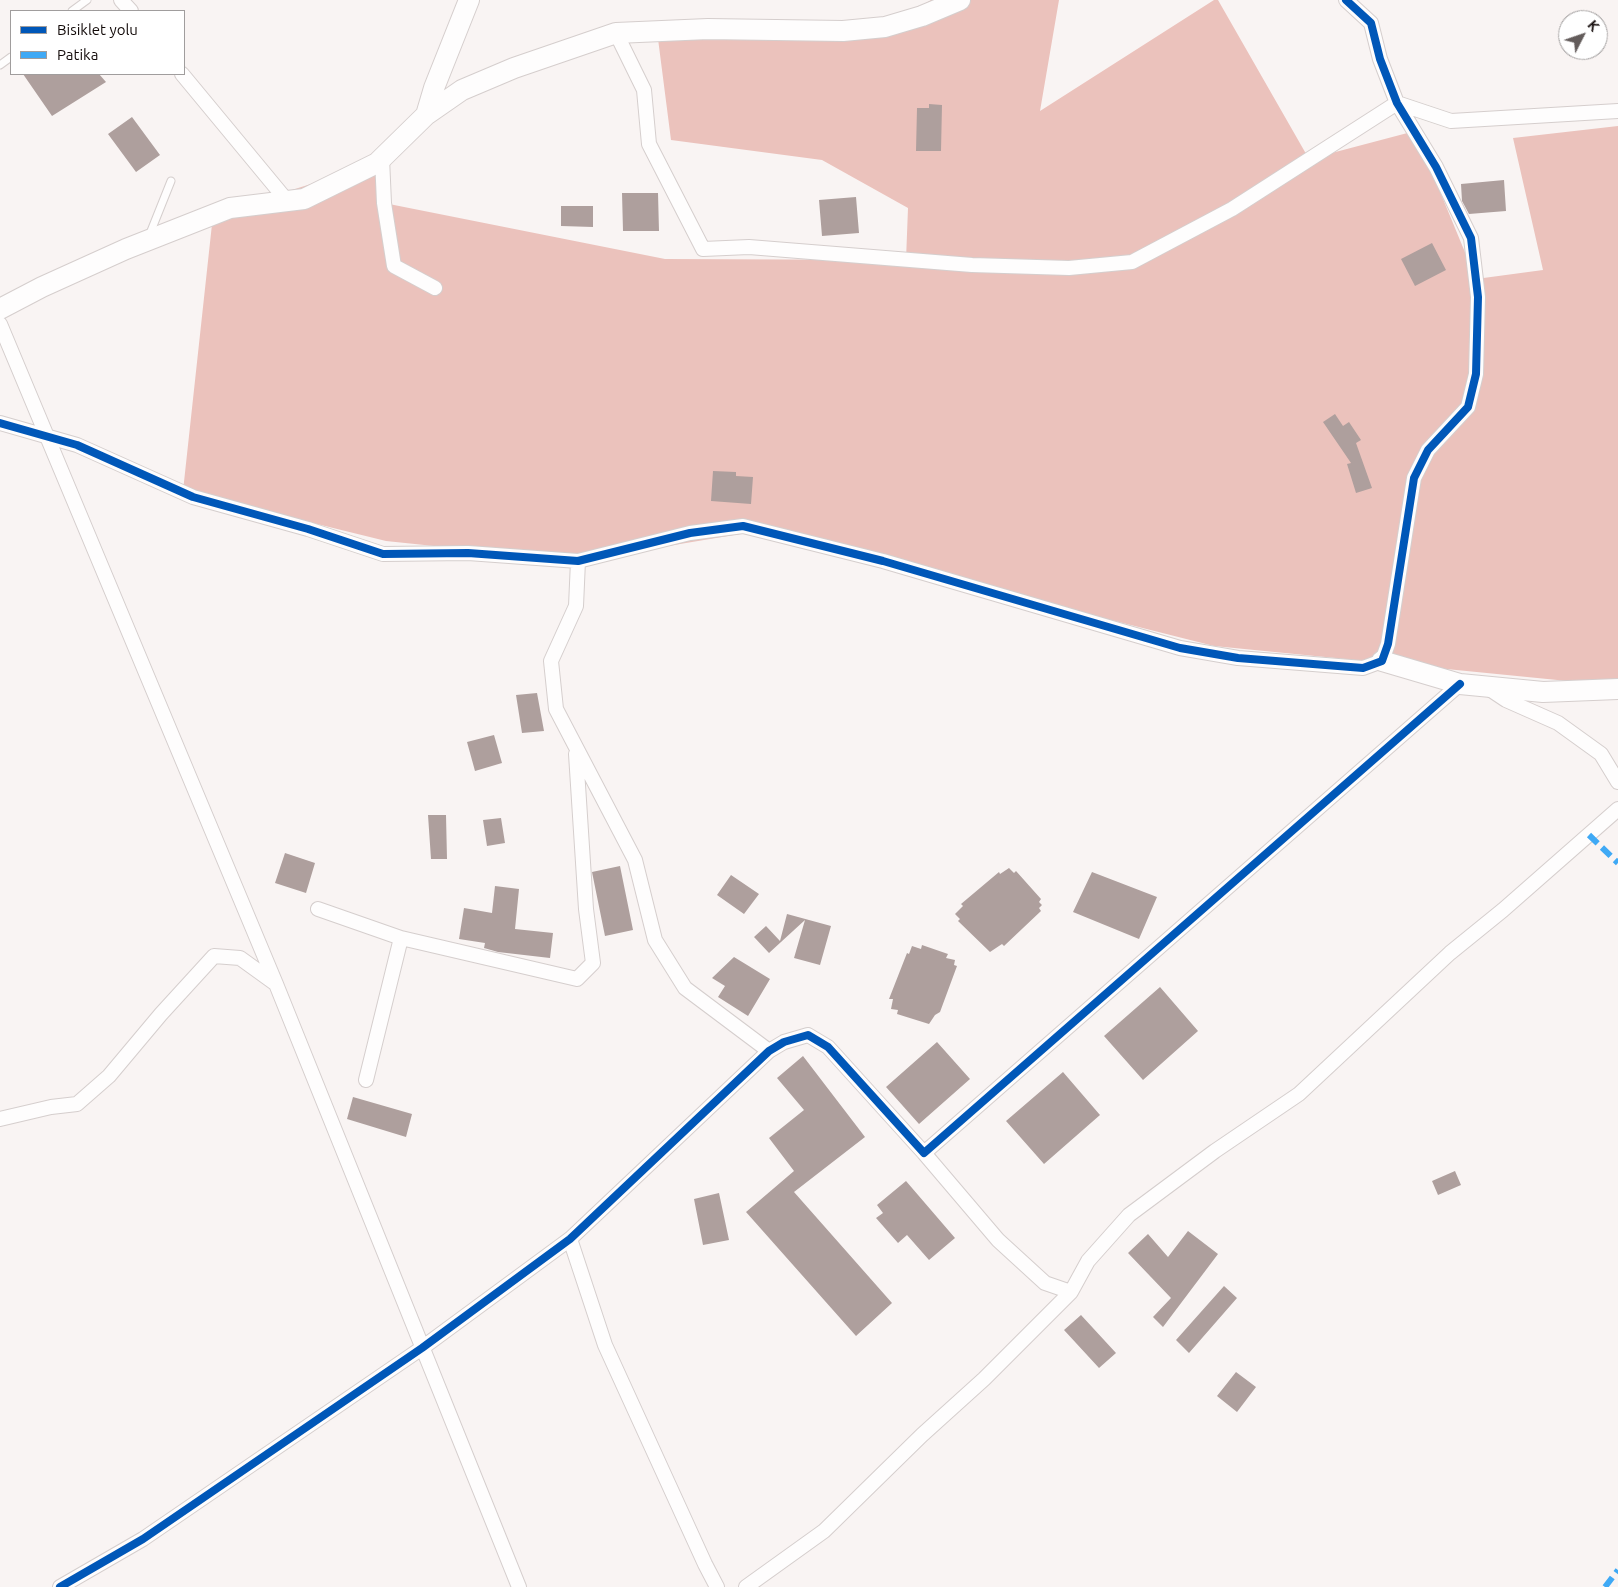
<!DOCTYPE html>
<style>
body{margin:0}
#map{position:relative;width:1618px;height:1587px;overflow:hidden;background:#f9f4f3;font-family:Ubuntu,sans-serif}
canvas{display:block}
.legend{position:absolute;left:10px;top:10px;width:175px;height:65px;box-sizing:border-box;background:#fff;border:1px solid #a09d9d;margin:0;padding:6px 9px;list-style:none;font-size:15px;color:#120a09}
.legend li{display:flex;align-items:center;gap:10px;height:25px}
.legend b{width:25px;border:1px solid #a09d9d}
.north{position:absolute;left:1558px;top:10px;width:50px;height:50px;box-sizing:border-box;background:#fff;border:1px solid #a09d9d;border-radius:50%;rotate:49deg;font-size:14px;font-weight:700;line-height:20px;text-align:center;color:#120a09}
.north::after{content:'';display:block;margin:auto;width:18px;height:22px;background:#635c5b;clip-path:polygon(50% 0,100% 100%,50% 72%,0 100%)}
</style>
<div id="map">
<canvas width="1618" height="1587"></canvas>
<ul class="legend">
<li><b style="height:6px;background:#0057b8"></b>Bisiklet yolu</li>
<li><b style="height:6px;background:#3fa9f5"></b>Patika</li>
</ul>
<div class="north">K</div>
</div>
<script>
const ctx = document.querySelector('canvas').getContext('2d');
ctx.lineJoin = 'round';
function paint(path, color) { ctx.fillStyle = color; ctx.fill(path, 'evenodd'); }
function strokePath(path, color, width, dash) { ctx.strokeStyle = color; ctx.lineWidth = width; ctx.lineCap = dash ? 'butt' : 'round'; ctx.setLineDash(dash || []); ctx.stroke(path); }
const forest = new Path2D(`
 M931 0H1059L1040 111 1214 0H1218L1309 159 1415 131 1476 279 1543 270 1513 138 1618 126V686L1214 646 758 531 578 561 386 541 183 491 213 215 377 163 384 203 665 259 906 260 908 208 822 160 671 140 657 31 885 27Z`);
const building = new Path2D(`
 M23 74H99L106 82 52 116Z
 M929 104 942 105 941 151H916L917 108H929Z
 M132 117 160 155 136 172 108 134Z
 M1504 180 1506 211 1469 214 1462 201 1461 184Z
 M622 193H658L659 231H623Z
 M856 197 859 233 822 236 819 200Z
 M561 206H593V227L561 226Z
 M1432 243 1446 270 1415 286 1401 259Z
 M1335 414 1343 426 1349 422 1361 440 1356 443 1372 488 1356 493 1347 464 1351 463 1323 422Z
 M713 471 736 472V476L753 477 751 504 711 501Z
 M537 693 544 731 522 733 516 695Z
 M494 735 502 763 475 771 467 742Z
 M428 815H446L447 859H431Z
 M501 818 505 843 487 846 483 820Z
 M285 853 315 863 306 893 275 883Z
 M620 866 633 930 605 936 592 872Z
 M1009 868 1014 873 1016 871 1041 899 1039 902 1042 905 1039 908 1041 911 1004 946 1002 944 990 952 958 921 960 919 955 914 963 906 961 904 999 872 1000 874Z
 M1092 872 1157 897 1139 939 1073 912Z
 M731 875 759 894 744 914 717 895Z
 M495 886 519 889 515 929 553 933 550 958 498 952 484 948 485 943 459 939 464 908 492 913Z
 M787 914 831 926 820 965 794 958 805 920 769 953 754 937 766 926 780 941Z
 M922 945 948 954 946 958 955 960 954 965 957 966 940 1012 935 1015 929 1024 897 1014 898 1010 891 1009 893 999H889L907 953 909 954 912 946 921 949Z
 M734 957 770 979 748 1016 718 997 725 986 712 978Z
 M1160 987 1198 1031 1143 1080 1104 1036Z
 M937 1042 970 1079 919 1124 886 1087Z
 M803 1056 865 1137 794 1192 892 1303 856 1336 746 1212 794 1171 769 1138 804 1110 777 1078Z
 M1063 1072 1100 1115 1044 1164 1006 1121Z
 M353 1097 412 1114 406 1137 347 1119Z
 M1455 1171 1461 1185 1438 1195 1432 1181Z
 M906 1181 955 1238 929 1260 907 1235 898 1243 876 1218 883 1213 877 1205Z
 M719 1193 729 1240 703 1245 694 1199Z
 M1188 1231 1218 1254 1163 1327 1153 1317 1171 1298 1128 1253 1148 1234 1168 1257Z
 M1224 1286 1237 1298 1189 1353 1176 1340Z
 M1081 1315 1116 1353 1099 1368 1064 1330Z
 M1236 1372 1256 1387 1237 1412 1217 1396Z`);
const lane = new Path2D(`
 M72 11 87 0
 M0 65 11 57
 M149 236 171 181`);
const street = new Path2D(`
 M121 0 131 11
 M616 33 644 90 649 144 703 249 749 247 972 265 1069 268 1132 262 1232 209 1397 103 1451 121 1618 111
 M182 74 288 202
 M382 158 384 203 394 266 435 288
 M0 324 276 984 519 1587
 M0 423 77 445 193 497 308 529 383 554 468 553 578 561 690 533 743 526 883 561 1180 648 1238 658 1363 668 1382 661 1388 644 1414 478 1428 450 1468 407 1476 374 1478 297 1471 238 1436 167 1397 103 1380 59 1371 23 1346 0
 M578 561 576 606 551 661 556 709 635 860 655 940 685 988 769 1051
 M1488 688 1506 700 1558 723 1601 754 1618 782
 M318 909 401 938
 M366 1080 401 938 577 979 593 963 586 909 576 754
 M0 1119 51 1107 77 1104 109 1076 161 1014 214 956 240 958 276 984
 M924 1153 998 1240 1045 1283 1071 1292
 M570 1239 605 1345 705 1564 717 1587
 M60 1587 143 1539 422 1348 570 1239 769 1051 784 1042 808 1035 828 1047 924 1153 1460 684
 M746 1587 824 1531 922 1435 984 1379 1071 1292 1088 1261 1129 1215 1215 1151 1299 1094 1450 953 1503 910 1618 809`);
const secondary = new Path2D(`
 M426 115 434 88 469 0
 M0 309 42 287 126 249 230 208 304 199 377 163 426 115 462 90 514 68 616 33 708 29 843 31 885 27 922 16 960 0
 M1382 661 1460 684 1543 692 1618 689`);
const quiet = new Path2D(`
 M1589 835 1618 863
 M1605 1587 1618 1570`);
const cycleway = new Path2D(`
 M0 423 77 445 193 497 308 529 383 554 468 553 578 561 690 533 743 526 883 561 1180 648 1238 658 1363 668 1382 661 1388 644 1414 478 1428 450 1468 407 1476 374 1478 297 1471 238 1436 167 1397 103 1380 59 1371 23 1346 0
 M60 1587 143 1539 422 1348 570 1239 769 1051 784 1042 808 1035 828 1047 924 1153 1460 684`);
paint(forest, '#ebc2bc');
paint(building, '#ae9f9d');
strokePath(lane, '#d5cecd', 9);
strokePath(street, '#d5cecd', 16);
strokePath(secondary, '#d5cecd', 22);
strokePath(lane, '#fefdfd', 7);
strokePath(street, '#fefdfd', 14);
strokePath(secondary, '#fefdfd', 20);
strokePath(quiet, '#3fa9f5', 6, [12, 6]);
strokePath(cycleway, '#0057b8', 8);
</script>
